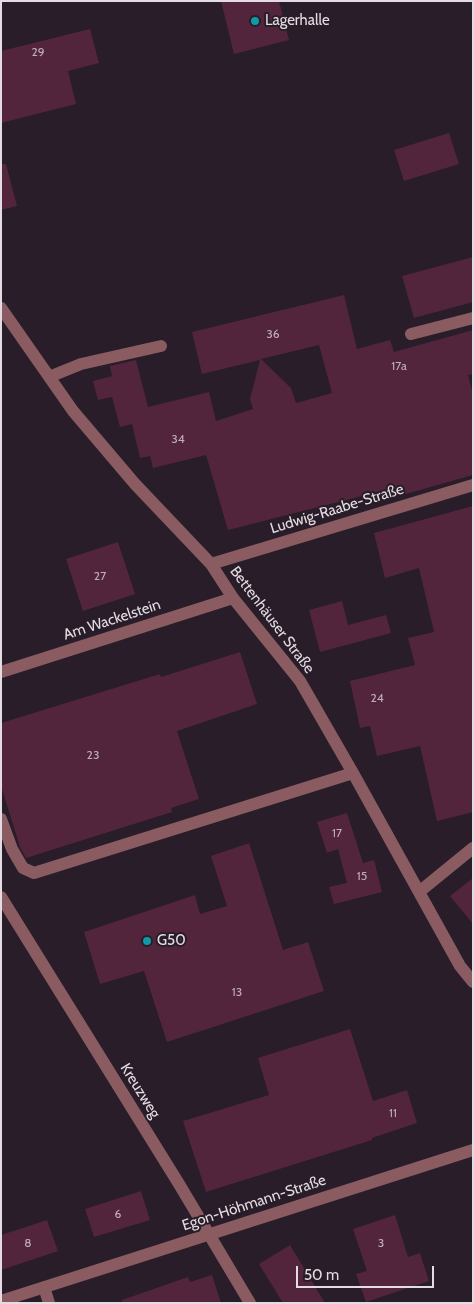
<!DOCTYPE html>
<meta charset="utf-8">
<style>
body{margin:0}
#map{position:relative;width:474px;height:1304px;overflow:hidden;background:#281d28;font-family:Cabin,sans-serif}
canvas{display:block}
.frame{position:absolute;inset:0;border:2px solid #e4dce3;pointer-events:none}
.scale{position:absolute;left:296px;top:1266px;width:138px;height:22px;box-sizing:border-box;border:2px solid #e4dce3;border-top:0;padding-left:6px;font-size:15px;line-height:18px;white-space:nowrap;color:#e4dce3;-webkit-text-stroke:4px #281d28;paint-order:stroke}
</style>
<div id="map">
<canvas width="474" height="1304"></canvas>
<div class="frame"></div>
<div class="scale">50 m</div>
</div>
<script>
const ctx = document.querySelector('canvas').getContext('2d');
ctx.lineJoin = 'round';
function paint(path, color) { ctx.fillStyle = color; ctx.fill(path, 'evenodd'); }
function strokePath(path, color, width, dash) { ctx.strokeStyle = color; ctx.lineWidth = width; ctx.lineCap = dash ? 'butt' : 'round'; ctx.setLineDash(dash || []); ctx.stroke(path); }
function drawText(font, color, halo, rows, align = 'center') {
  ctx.font = font + ' Cabin,sans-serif'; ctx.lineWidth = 4; ctx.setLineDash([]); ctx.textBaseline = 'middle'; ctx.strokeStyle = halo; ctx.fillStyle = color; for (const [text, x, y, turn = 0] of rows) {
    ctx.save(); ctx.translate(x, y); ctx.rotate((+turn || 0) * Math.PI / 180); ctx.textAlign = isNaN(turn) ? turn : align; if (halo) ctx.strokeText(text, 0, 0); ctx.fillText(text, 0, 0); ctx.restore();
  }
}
const building = new Path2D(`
 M221 1H279L289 40 234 54Z
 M90 29 99 63 68 71 76 104 1 123V51Z
 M449 133 459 164 404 181 394 150Z
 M1 164H6L17 206 1 210Z
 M473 257V302L414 318 402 276Z
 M344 295 357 349 390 340 394 352 473 330V374L468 375 473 394V475L374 503 370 494 228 530 206 455 153 468 150 456 140 458 132 424 120 427 112 397 98 400 93 381 112 376 110 366 136 360 148 407 209 392 216 421 253 409 250 399 260 360 202 374 192 332ZM319 345 332 393 296 403 291 388 261 359Z
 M473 506V812L437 821 420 746 377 756 370 726 360 728 350 681 415 665 408 638 434 632 419 568 385 578 374 533Z
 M118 542 135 594 83 611 66 559Z
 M342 601 348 625 386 615 391 633 320 652 309 610Z
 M240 652 257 704 177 731 199 799 171 808 172 812 26 858 20 847 1 786V723L160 674 161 677Z
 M347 813 363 863 374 860 382 892 334 904 329 887 347 883 338 849 327 853 317 822Z
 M249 843 283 950 308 942 324 991 167 1042 144 971 100 984 84 932 195 895 200 914 227 906 211 856Z
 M473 878V924L450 896Z
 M350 1029 373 1101 407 1090 417 1123 372 1138V1140L206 1192 183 1121 269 1095 258 1058Z
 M141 1191 150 1220 94 1237 85 1209Z
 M395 1215 408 1257 420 1253 429 1281 366 1302 356 1274 367 1271 353 1229Z
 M47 1220 58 1251 1 1270V1235Z
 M290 1245 325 1303H283L259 1264Z
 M212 1275 221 1303H122V1300L188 1277 190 1282Z`);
const minor = new Path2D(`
 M1 308 73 411 135 484 211 564 233 598 300 681 353 773 460 966 473 982
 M411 334 473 318
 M49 377 81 364 161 346
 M211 564 473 485
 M1 672 233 598
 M1 819 12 849 23 868 34 873 353 773
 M419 892 473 848
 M1 897 179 1184 250 1303
 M44 1287 49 1303
 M1 1301 473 1150`);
const markers = [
 [255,21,5,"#0f9aa8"],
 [147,941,5,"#0f9aa8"]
];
const numberNames = [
 ["29",38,52],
 ["36",273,334],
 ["17a",399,366],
 ["34",178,439],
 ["27",100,576],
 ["24",377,698],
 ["23",93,755],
 ["17",337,833],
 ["15",362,876],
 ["13",237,992],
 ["11",393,1113],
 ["6",118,1214],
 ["8",28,1243],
 ["3",381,1243]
];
const poiNames = [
 ["Lagerhalle",265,21],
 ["G50",157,941]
];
const streetNames = [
 ["Ludwig-Raabe-Straße",337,509,-17],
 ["Am Wackelstein",112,620,-18],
 ["Bettenhäuser Straße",272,620,53],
 ["Kreuzweg",140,1091,58],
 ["Egon-Höhmann-Straße",254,1203,-18]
];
paint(building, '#52253d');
strokePath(minor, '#8a5c61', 12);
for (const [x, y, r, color] of markers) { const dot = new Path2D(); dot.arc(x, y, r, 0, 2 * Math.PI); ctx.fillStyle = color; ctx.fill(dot); strokePath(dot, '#281d28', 2); }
drawText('12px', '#c0aeba', null, numberNames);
drawText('15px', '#e4dce3', '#281d28', poiNames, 'left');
drawText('15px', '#e4dce3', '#281d28', streetNames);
</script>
